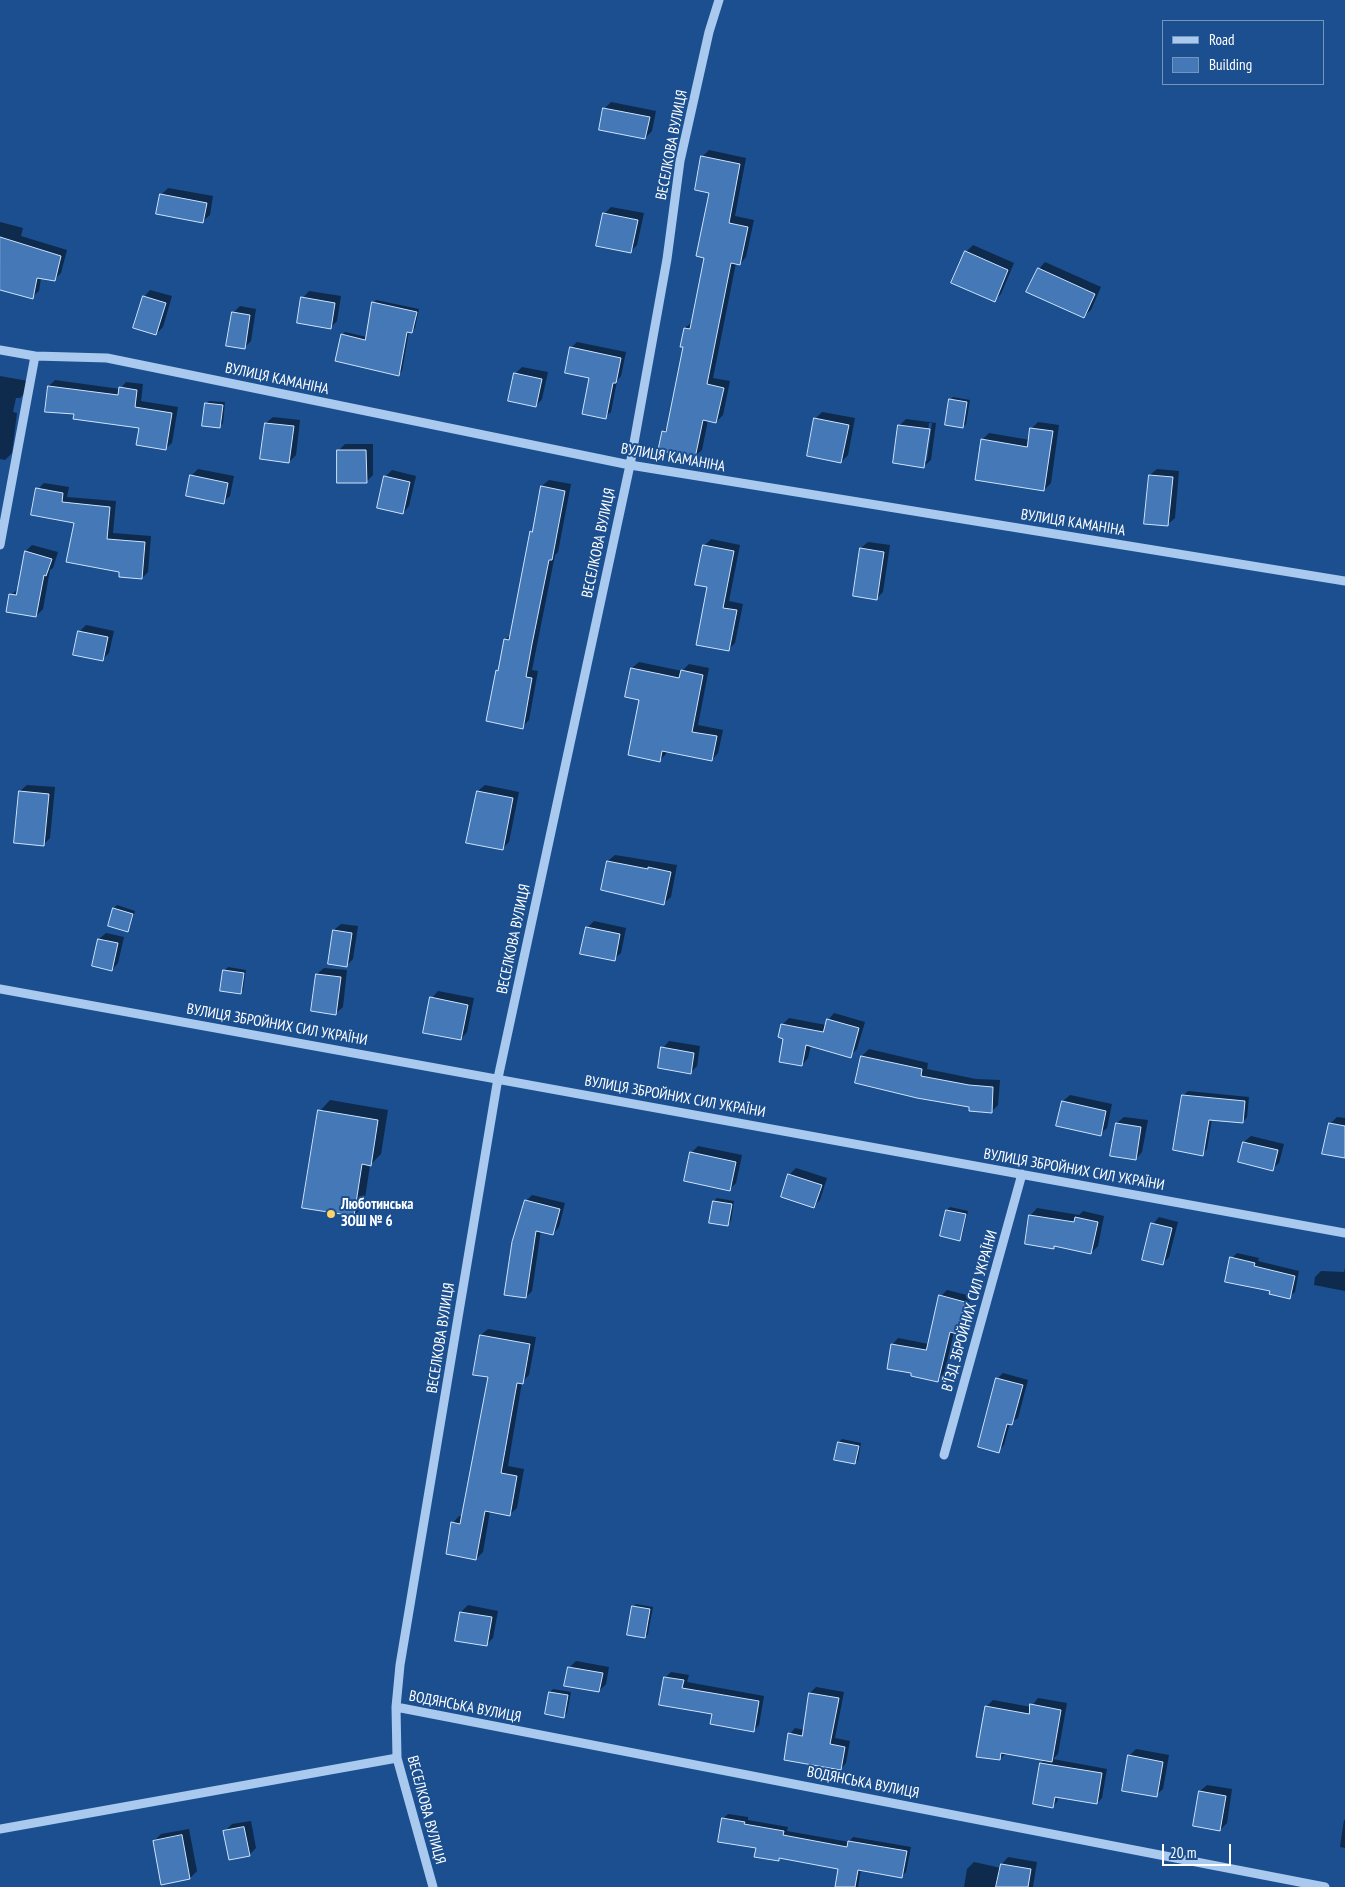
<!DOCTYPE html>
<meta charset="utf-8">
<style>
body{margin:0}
#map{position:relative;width:1345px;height:1887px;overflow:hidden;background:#1b4f8f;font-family:"PT Sans Narrow",sans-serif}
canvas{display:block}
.legend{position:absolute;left:1162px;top:20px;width:162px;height:65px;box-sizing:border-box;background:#1b4f8f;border:1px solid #7695bc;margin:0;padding:6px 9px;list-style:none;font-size:15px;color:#fff}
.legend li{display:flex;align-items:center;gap:10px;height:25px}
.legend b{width:25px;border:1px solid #7695bc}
.scale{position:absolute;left:1162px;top:1844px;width:69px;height:22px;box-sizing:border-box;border:2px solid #fff;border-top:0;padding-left:6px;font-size:15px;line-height:18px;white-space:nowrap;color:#fff;-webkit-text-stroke:4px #1b4f8f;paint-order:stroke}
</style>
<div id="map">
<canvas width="1345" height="1887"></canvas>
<ul class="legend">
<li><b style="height:6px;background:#a9c9ee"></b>Road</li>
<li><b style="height:14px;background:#4478b7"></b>Building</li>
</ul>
<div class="scale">20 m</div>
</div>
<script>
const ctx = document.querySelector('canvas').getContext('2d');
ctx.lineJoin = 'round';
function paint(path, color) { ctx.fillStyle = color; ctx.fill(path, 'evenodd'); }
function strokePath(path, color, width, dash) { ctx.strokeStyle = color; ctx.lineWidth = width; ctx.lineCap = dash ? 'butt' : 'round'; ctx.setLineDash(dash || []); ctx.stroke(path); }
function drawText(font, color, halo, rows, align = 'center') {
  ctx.font = font + ' "PT Sans Narrow",sans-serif'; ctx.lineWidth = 4; ctx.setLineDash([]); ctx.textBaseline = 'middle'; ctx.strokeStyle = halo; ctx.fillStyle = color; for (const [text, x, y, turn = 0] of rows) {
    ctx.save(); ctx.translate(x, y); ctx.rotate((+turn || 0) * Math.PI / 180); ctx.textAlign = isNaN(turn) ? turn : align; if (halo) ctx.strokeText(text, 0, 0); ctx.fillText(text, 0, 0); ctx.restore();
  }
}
const shadow = new Path2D(`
 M611 102 656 111 652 131 645 138 604 109Z
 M709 150 746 158 735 216 754 220 746 257 740 264 736 263 713 378 730 381 723 415 716 422 708 420 702 450 695 456 663 432 669 426 685 346V328L692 322 705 257 710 192 702 157Z
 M168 188 213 196 210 215 203 221 161 195Z
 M611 207 644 213 637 245 630 252 604 214Z
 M0 222 23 228 21 236 67 250 61 273 55 279 41 278 39 291 32 297 0 288Z
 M973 245 1014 263 1001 294 994 301 966 252Z
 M1045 262 1101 287 1091 310 1084 316 1039 269Z
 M150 290 172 296 163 327 156 334 144 297Z
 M309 291 341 296 337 321 330 328 303 298Z
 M376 300 419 309 415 328 412 331H409L402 371 399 374 342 335 345 332 367 337 373 303Z
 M240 306 256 309 251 341 245 347 233 313Z
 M577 342 626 352 621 376 617 381 611 412 605 417 591 377 571 348Z
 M522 367 548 372 542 399 536 406 515 374Z
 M0 376 28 381 26 392 20 398H16L13 412 17 413 12 453 5 460 0 459Z
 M55 380 120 389 126 382 143 384 141 401 178 407 172 443 165 449 140 427 75 413 49 386Z
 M953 397 970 400 966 424 963 427 950 400Z
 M209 401 225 402 223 423 220 426 206 404Z
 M822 412 855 418 848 455 841 462 815 419Z
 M273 417 300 420 296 455 289 462 266 423Z
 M906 419 936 423 931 460 924 466 900 425ZM929 423H932L927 461H924Z
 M1038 422 1059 425 1051 483 1044 490 982 440 989 433 1030 440 1031 429Z
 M345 444H373V475L366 482 338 451Z
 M198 469 234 476 230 496 223 502 191 476Z
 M1157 469 1179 471 1175 518 1168 524 1150 475Z
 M392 470 416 476 409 506 403 513 385 477Z
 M549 480 571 484 558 552 555 555 532 670 538 671 529 720 522 727 497 671 499 668 505 640 512 633 531 532 534 529 542 486Z
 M44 483 69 487 67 497 116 501 113 533 151 536 148 572 142 578 121 571 75 522 38 489Z
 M711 539 740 545 729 601 743 604 735 643 728 650 709 586 704 546Z
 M868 542 890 545 883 592 876 599 861 548Z
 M32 545 58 552 53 568 50 570 43 609 36 616 11 595 19 588 26 551Z
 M86 625 114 631 109 653 102 660 79 632Z
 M639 662 682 671 689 664 709 668 698 725 723 730 718 753 712 760 667 750 666 754 659 761 632 668Z
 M27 785 55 787 50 838 43 845 20 791Z
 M485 785 519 792 509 842 502 849 478 791Z
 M615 855 677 865 671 897 664 903 608 861Z
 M117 905 135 911 130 927 127 930 109 925 114 908Z
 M594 921 626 928 621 953 614 959 587 928Z
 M341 924 358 926 353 959 346 966 334 930Z
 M106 933 124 937 118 963 112 970 99 939Z
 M228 967 246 970 243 990 240 993 222 990 225 970Z
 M324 968 347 970 343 1007 336 1013 317 974Z
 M438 991 474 998 467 1032 461 1039 432 998Z
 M834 1013 865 1022 857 1049 850 1056 811 1045 808 1058 802 1065 784 1038 782 1025 789 1018 826 1025 828 1020Z
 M669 1041 700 1046 697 1066 691 1072 663 1048Z
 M869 1049 928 1063 927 1069 976 1079 1000 1080 998 1105 991 1112 856 1082 862 1056Z
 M1188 1091 1249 1097 1247 1117 1243 1122 1212 1119 1207 1149 1202 1154 1184 1095Z
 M1070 1095 1112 1104 1107 1128 1100 1134 1063 1101Z
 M330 1100 388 1110 381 1154 370 1165 364 1205 354 1215 320 1111Z
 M1124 1117 1148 1120 1142 1152 1136 1159 1117 1123Z
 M1337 1117 1345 1118V1156L1330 1124Z
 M1251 1136 1284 1144 1279 1163 1272 1169 1244 1142Z
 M698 1146 742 1155 736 1183 729 1190 691 1153Z
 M796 1168 827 1178 820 1200 814 1206 789 1175Z
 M532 1195 565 1203 559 1227 553 1234 541 1230 532 1291 526 1297V1201Z
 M717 1198 734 1201 731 1221 728 1224 714 1201Z
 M950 1207 968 1211 962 1236 959 1239 947 1210Z
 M1037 1208 1079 1215 1083 1211 1104 1216 1098 1246 1091 1253 1056 1245 1053 1247 1026 1243 1031 1215Z
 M1159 1217 1178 1222 1169 1257 1162 1264 1153 1224Z
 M1237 1253 1259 1258 1258 1261 1299 1271 1295 1292 1289 1297 1271 1290 1232 1258Z
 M1345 1268V1291L1314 1285 1315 1277 1321 1271 1344 1272Z
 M947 1290 971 1296 963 1327 957 1333 954 1332 944 1375 938 1381 913 1372 892 1345 898 1338 929 1344 941 1296Z
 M488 1329 536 1337 529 1375 522 1382 508 1466 524 1469 517 1508 510 1514 490 1511 483 1552 476 1559 453 1523 459 1516 463 1517 489 1376 481 1335Z
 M1003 1373 1028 1380 1018 1418 1010 1423 1004 1445 998 1451 997 1379Z
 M842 1439 861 1443 858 1460 855 1463 835 1459 839 1442Z
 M636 1604 653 1607 648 1634 645 1637 633 1607Z
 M468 1605 498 1611 493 1638 486 1645 456 1640 461 1612Z
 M576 1661 609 1667 606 1684 599 1691 569 1668Z
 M671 1672 689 1675 687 1682 764 1696 759 1725 753 1731 713 1713 665 1678Z
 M816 1687 844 1692 835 1738 850 1741 846 1763 841 1769 790 1734 795 1728 804 1730 810 1693Z
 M553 1689 571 1692 567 1713 564 1716 550 1692Z
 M1038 1698 1067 1703 1058 1754 1053 1759 1107 1769 1102 1798 1097 1803 1058 1796 1057 1802 1052 1807 1041 1763 1045 1760 1006 1753 1000 1759 986 1707 993 1700 1031 1707Z
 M1136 1749 1169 1755 1163 1789 1156 1795 1129 1756Z
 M1207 1785 1232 1789 1227 1823 1220 1830 1194 1825 1200 1791Z
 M728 1814 748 1817V1820L788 1827 787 1831 849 1842 853 1837 911 1847 906 1872 902 1876 861 1869 858 1887H836L839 1868 781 1857 778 1860 757 1847 724 1818Z
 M1344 1820H1345V1848L1340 1847Z
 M251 1821 256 1848 249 1855 225 1831 232 1824Z
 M189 1829 197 1871 190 1878 162 1883 154 1841 161 1834Z
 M1008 1857 1037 1862 1033 1887H964L967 1869 974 1862 1001 1868 1002 1864Z`);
const building = new Path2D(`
 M603 108 650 117 645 139 599 130Z
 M701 156 740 164 729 223 748 227 740 265 731 263 707 384 724 388 716 423 703 420 695 458 658 450 662 431 666 432 683 347H680L684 328 690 329 704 258 696 256 709 193 695 190Z
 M160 194 207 203 203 223 156 214Z
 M603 213 638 220 631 253 596 246Z
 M0 237 61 256 55 281 37 278 33 299 0 290Z
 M965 251 1008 270 995 302 951 283Z
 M1038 268 1095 294 1084 318 1026 292Z
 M143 296 166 303 156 335 133 328Z
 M301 297 335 303 331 329 297 323Z
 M372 302 417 312 412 333 407 332 399 376 335 361 341 334 365 340Z
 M232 312 250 315 245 349 226 346Z
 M570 347 621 358 616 383H613L606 419 582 414 589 378 565 373Z
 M514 373 542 379 536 407 508 401Z
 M48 386 118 395 119 387 137 390 135 407 172 413 166 450 136 445 139 428 73 419 74 414 45 412Z
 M949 399 967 402 963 428 945 425Z
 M205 403 223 405 220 428 202 426Z
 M814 418 849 425 841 463 807 456Z
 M265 423 294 426 289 463 260 459Z
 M898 425 930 429 924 468 893 463Z
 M1030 428 1053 431 1044 491 975 480 981 439 1027 447Z
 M337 450H366L367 483H337Z
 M190 475 228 483 224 504 186 496Z
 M1149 475 1173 477 1168 526 1144 524Z
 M384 476 410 482 403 514 377 508Z
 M541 486 565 491 552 560H549L532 644 526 677 532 678 523 729 486 721 496 670 498 671 504 639 509 640 530 531 532 532Z
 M36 488 63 493 62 502 110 507 107 539 145 542 142 579 119 577V572L66 562 74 523 31 515Z
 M703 545 734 551 723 608 737 610 729 651 696 645 707 587 695 585Z
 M860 548 884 552 877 600 853 596Z
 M25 551 52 559 46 576 44 575 36 617 6 612 9 594 16 595Z
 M78 631 108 637 103 661 73 655Z
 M631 668 679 678 681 670 703 675 692 732 717 736 712 761 662 751 660 762 628 755 639 700 625 697Z
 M19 791 49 794 44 846 14 843Z
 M477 791 513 798 503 850 466 843Z
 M607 861 648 869V867L671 872 664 905 601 890Z
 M113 908 133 914 128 932 108 926Z
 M586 927 620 934 615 961 580 954Z
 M333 930 352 933 347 967 328 964Z
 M98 939 118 943 112 971 92 966Z
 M223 970 244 973 241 994 220 991Z
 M316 974 341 977 336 1015 311 1011Z
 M430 997 468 1005 461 1040 423 1033Z
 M827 1019 859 1028 851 1058 806 1045 802 1066 779 1062 783 1039 778 1037 781 1024 823 1032Z
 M661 1047 694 1053 691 1074 658 1068Z
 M861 1056 922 1069 921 1076 969 1085 993 1087 992 1113 969 1111V1107L917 1098 855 1083Z
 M1182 1095 1245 1101 1243 1123 1209 1120 1203 1156 1173 1150Z
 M1062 1101 1106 1111 1101 1136 1056 1126Z
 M318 1110 378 1120 371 1166 362 1164 354 1216 302 1208Z
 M1116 1123 1141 1127 1136 1160 1110 1156Z
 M1329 1123 1345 1126V1158L1322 1154Z
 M1243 1142 1278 1150 1273 1171 1238 1162Z
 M690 1152 736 1162 730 1191 684 1181Z
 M788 1174 822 1185 814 1208 781 1197Z
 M525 1200 560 1209 553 1235 536 1231 526 1298 504 1295 512 1242Z
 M713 1201 732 1204 728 1226 709 1223Z
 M946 1210 966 1214 960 1241 940 1236Z
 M1029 1215 1074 1222 1075 1217 1098 1222 1091 1254 1054 1246V1249L1025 1244Z
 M1151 1223 1172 1228 1163 1265 1142 1260Z
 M1230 1257 1255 1263 1254 1266 1295 1276 1290 1299 1269 1294 1270 1291 1225 1282Z
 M939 1295 965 1302 957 1334 950 1332 938 1382 911 1376V1373L887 1369 891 1344 926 1350Z
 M480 1335 530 1344 523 1384 517 1383 501 1473 517 1476 510 1516 485 1511 476 1560 446 1554 451 1522 460 1524 488 1377 473 1375Z
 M996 1378 1023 1385 1012 1425 1007 1424 999 1453 978 1447Z
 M838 1442 859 1446 855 1464 834 1460Z
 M632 1606 650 1609 645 1638 627 1635Z
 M460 1612 492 1617 487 1646 455 1641Z
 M568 1667 603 1673 599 1692 564 1686Z
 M664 1677 684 1680 682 1688 759 1701 754 1732 710 1724 712 1714 659 1705Z
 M549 1692 568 1695 564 1718 545 1714Z
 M809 1693 839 1698 830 1744 845 1747 841 1770 784 1760 788 1733 802 1736Z
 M1030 1704 1061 1710 1052 1762 1001 1753 1000 1760 976 1757 985 1706 1029 1714Z
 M1128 1755 1163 1762 1157 1797 1122 1791Z
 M1040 1763 1102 1773 1097 1804 1055 1797 1053 1808 1033 1804Z
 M1199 1791 1226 1796 1220 1831 1193 1826Z
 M722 1818 745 1822 744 1824 784 1831 783 1835 847 1847 848 1841 907 1851 902 1878 858 1870 855 1887H835L838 1869 779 1858V1861L754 1857 756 1848 718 1842Z
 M244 1827 250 1856 229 1860 223 1831Z
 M182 1835 190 1879 161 1885 153 1841Z
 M1001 1864 1031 1869 1028 1887H996Z`);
const minor = new Path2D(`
 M0 350 35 356 107 358 630 465 1345 581
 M0 545 35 356
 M0 989 1345 1233
 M944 1455 1022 1174
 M396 1707 1325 1887
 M0 1829 397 1758
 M433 1887 397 1758 396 1707 400 1665 498 1078 630 465 667 259 680 161 709 32 719 0`);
const markers = [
 [331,1214,5,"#ffd166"]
];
const streetNames = [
 ["ВЕСЕЛКОВА ВУЛИЦЯ",672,145,-79],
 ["ВУЛИЦЯ КАМАНІНА",277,379,12],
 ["ВУЛИЦЯ КАМАНІНА",673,458,10],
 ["ВУЛИЦЯ КАМАНІНА",1073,523,9],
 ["ВЕСЕЛКОВА ВУЛИЦЯ",599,543,-78],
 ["ВЕСЕЛКОВА ВУЛИЦЯ",514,939,-78],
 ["ВУЛИЦЯ ЗБРОЙНИХ СИЛ УКРАЇНИ",277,1025,10],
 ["ВУЛИЦЯ ЗБРОЙНИХ СИЛ УКРАЇНИ",675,1097,10],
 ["ВУЛИЦЯ ЗБРОЙНИХ СИЛ УКРАЇНИ",1074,1170,10],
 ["В'ЇЗД ЗБРОЙНИХ СИЛ УКРАЇНИ",970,1311,-74],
 ["ВЕСЕЛКОВА ВУЛИЦЯ",441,1338,-81],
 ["ВОДЯНСЬКА ВУЛИЦЯ",465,1707,11],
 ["ВОДЯНСЬКА ВУЛИЦЯ",863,1783,11],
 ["ВЕСЕЛКОВА ВУЛИЦЯ",426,1810,75]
];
const poiNames = [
 ["Люботинська",341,1205],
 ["ЗОШ № 6",341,1222]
];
paint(shadow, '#0007');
paint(building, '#4478b7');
strokePath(building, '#cfe3fa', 1);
strokePath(minor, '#a9c9ee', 9);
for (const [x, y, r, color] of markers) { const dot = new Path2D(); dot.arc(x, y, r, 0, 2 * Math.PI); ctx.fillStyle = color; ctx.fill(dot); strokePath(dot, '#1b4f8f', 2); }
drawText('15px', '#fff', '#1b4f8f', streetNames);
drawText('bold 15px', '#fff', '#1b4f8f', poiNames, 'left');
</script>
